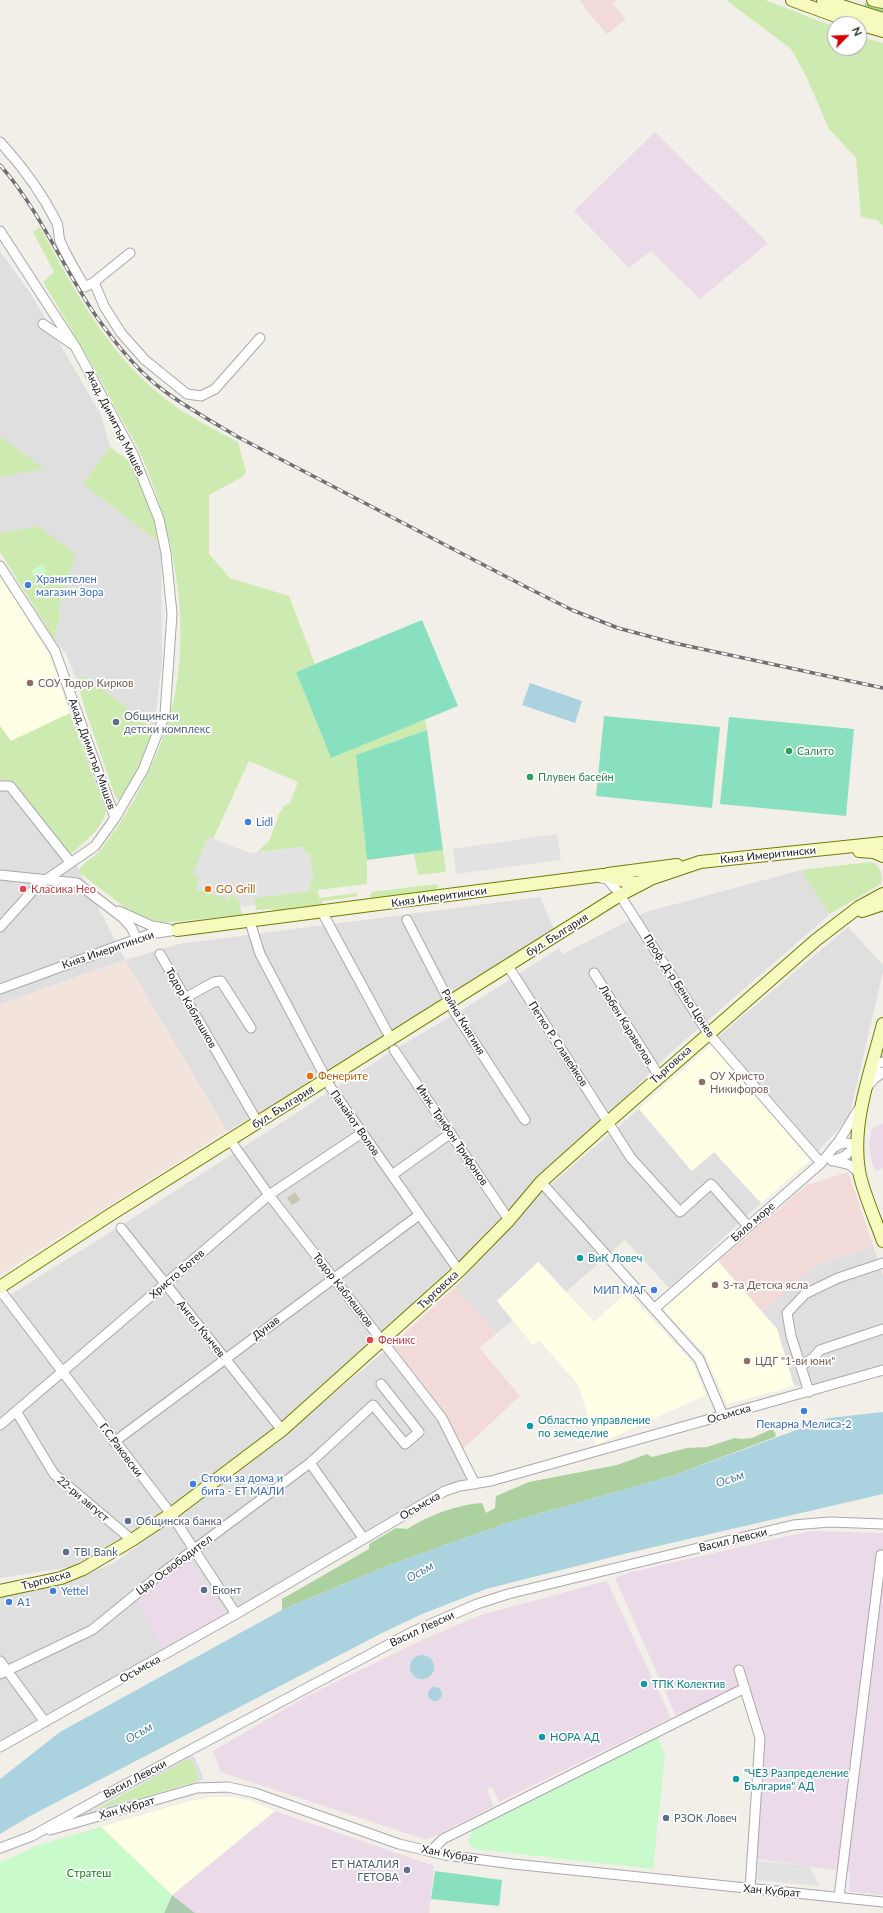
<!DOCTYPE html>
<meta charset="utf-8">
<style>
body{margin:0}
#map{position:relative;width:883px;height:1913px;overflow:hidden;background:#f2efe9;font-family:Lato,sans-serif}
canvas{display:block}
.north{position:absolute;left:827px;top:16px;width:40px;height:40px;box-sizing:border-box;background:#fff;border:1px solid #a7a7a7;border-radius:50%;rotate:66deg;font-size:11px;font-weight:700;line-height:16px;text-align:center;color:#222}
.north::after{content:'';display:block;margin:auto;width:14px;height:18px;background:#d40000;clip-path:polygon(50% 0,100% 100%,50% 72%,0 100%)}
</style>
<div id="map">
<canvas width="883" height="1913"></canvas>
<div class="north">N</div>
</div>
<script>
const ctx = document.querySelector('canvas').getContext('2d');
ctx.lineJoin = 'round';
function paint(path, color) { ctx.fillStyle = color; ctx.fill(path, 'evenodd'); }
function strokePath(path, color, width, dash) { ctx.strokeStyle = color; ctx.lineWidth = width; ctx.lineCap = dash ? 'butt' : 'round'; ctx.setLineDash(dash || []); ctx.stroke(path); }
function drawText(font, color, halo, rows, align = 'center') {
  ctx.font = font + ' Lato,sans-serif'; ctx.lineWidth = 3.5; ctx.setLineDash([]); ctx.textBaseline = 'middle'; ctx.strokeStyle = halo; ctx.fillStyle = color; for (const [text, x, y, turn = 0] of rows) {
    ctx.save(); ctx.translate(x, y); ctx.rotate((+turn || 0) * Math.PI / 180); ctx.textAlign = isNaN(turn) ? turn : align; if (halo) ctx.strokeText(text, 0, 0); ctx.fillText(text, 0, 0); ctx.restore();
  }
}
const residential = new Path2D(`
 M0 251 31 294 101 415 110 447 83 484 161 544 162 661 154 728 83 675 78 683 66 654 54 639 60 616 58 610 75 554 38 526 0 533V477L43 469 0 436Z
 M0 779 13 781 71 854 125 960 179 944 540 897 555 931 391 1039 227 1131 125 960 0 1004Z
 M801 870 830 914 667 1056 498 1225 270 1435 159 1516 71 1567 0 1578V1301L133 1218 394 1050 475 1002 559 948 563 954 646 912Z
 M848 927 883 965V971L849 1118 818 1151 718 1037Z
 M639 1109 692 1171 714 1152 761 1203 669 1288 625 1240 566 1292 539 1262 497 1301 513 1320 497 1333 455 1287 542 1192Z
 M873 1246 883 1276V1367L815 1386H794L777 1329 762 1312 817 1264Z
 M392 1345 443 1409 475 1473 364 1534 227 1614 188 1558 163 1651 0 1742V1597L63 1584 114 1563 188 1509 312 1412Z`);
const commercial = new Path2D(`
 M580 0H617L613 4 626 19 607 34 590 15Z
 M848 1172 873 1246 817 1264 762 1312 718 1261 807 1185Z
 M455 1287 497 1333 479 1348 520 1396 463 1449 443 1409 392 1345Z`);
const industrial = new Path2D(`
 M655 132 768 243 700 299 651 251 629 268 574 211Z
 M883 1123V1168L876 1171 872 1163 869 1144 872 1128Z
 M810 1531 883 1533V1895L849 1892 850 1872 757 1859 764 1736 747 1687 676 1716 615 1578 631 1572Z
 M188 1558 227 1614 163 1651 136 1600Z
 M607 1581 671 1718 499 1802 492 1787 487 1789 494 1806 427 1840 221 1772 213 1751 307 1696 424 1639 481 1615Z
 M275 1811 434 1866 429 1913H195L172 1895Z`);
const education = new Path2D(`
 M0 576 49 654 70 713 11 741 0 726Z
 M711 1045 810 1160 761 1203 714 1152 692 1171 639 1109Z
 M718 1261 777 1329 794 1386 727 1404 705 1354 663 1309Z
 M538 1262 594 1322 627 1292 692 1362 706 1395 596 1445 579 1386 576 1382 539 1340 533 1345 497 1301Z
 M213 1797H231L249 1800 275 1811 172 1895 101 1827 190 1801Z`);
const military = new Path2D(`
 M125 960 227 1131 0 1275V1004Z`);
const construction = new Path2D(`
 M295 1192 300 1200 292 1205 287 1198Z`);
const grass = new Path2D(`
 M726 0H765L835 27V48H859V36L883 43V226L877 220 861 217 856 158 829 129 806 76 791 49Z
 M40 227C75 291 108 355 167 400 189 417 214 429 238 442L246 472 242 477 209 495V554L230 578 289 596 315 664 296 672 331 758 425 719 427 730 357 755 367 860V884L318 890 319 898 357 893V896L355 897 322 901 323 906 277 911 271 909 256 910 254 898 310 891 309 882 313 881 310 853H304V847L257 852 269 841 279 814 284 806 290 803 298 782 249 761 213 839 208 837 193 875 200 877 197 889 229 899 231 894 239 900 242 915 160 923 127 909 81 874 79 870C83 862 92 858 98 853 103 848 106 842 110 837 131 809 148 775 161 743 197 651 179 545 142 457 135 441 125 425 116 409 93 365 68 323 43 282L54 272 33 232Z
 M0 436 44 469 0 477Z
 M110 447 135 465 156 523 161 544 83 484Z
 M38 526 76 554 58 610 60 616 54 639 0 552V533Z
 M83 675 154 728 140 766 122 797 118 800 115 796 83 703 78 683Z
 M70 713 106 811C101 831 85 841 71 854L13 781 0 779V726L11 741Z
 M443 850 446 872 418 875 414 854Z
 M871 862C881 865 883 875 881 884L830 914 801 870Z
 M436 884 438 887 437 891 372 899 369 896 372 892Z
 M192 1758 200 1778 195 1780 196 1782 89 1813 187 1759Z`);
const forest = new Path2D(`
 M865 3 883 7V12L864 7Z
 M772 1429 776 1434 775 1437 672 1476 510 1522 384 1567 282 1610V1599L369 1549V1544L396 1528 407 1529C430 1515 455 1505 482 1503L486 1513 495 1508 496 1496 529 1482 617 1465 647 1454 652 1457 687 1448 707 1447 735 1438 742 1439 752 1438Z`);
const cemetery = new Path2D(`
 M172 1895 195 1913H164Z`);
const park = new Path2D(`
 M42 564 47 571 36 578 31 571Z
 M658 1737 665 1755 653 1869 475 1849 468 1842 473 1829Z
 M101 1827 172 1895 164 1913H0V1863L36 1846Z`);
const pitch = new Path2D(`
 M422 620 458 706 331 758 296 672Z
 M604 716 720 727 712 808 596 796Z
 M729 717 854 729 846 816 720 804Z
 M427 730 443 850 367 860 356 755Z
 M435 1871 502 1880 499 1906 431 1899Z`);
const parking = new Path2D(`
 M557 834 561 860 456 874 453 849Z
 M208 837 250 853 304 847 305 853H310L313 881 309 882 310 891 255 898V905L241 907 239 900 231 894 229 899 196 889 200 877 193 875Z
 M758 1861 810 1866 819 1886 756 1880Z`);
const plaza = new Path2D(`
 M187 1756H193L195 1758 203 1777 202 1780 196 1782 195 1780 200 1778 193 1760 187 1759 89 1812 135 1798 136 1800 72 1821 68 1820Z`);
const water = new Path2D(`
 M530 683 582 701 575 723 522 705Z
 M883 1412V1494L628 1553 486 1589 422 1614 382 1633 30 1816 0 1834V1779L60 1732 282 1610 384 1567 510 1522 672 1476 829 1418Z
 M410 1667a12 12 0 1 1 24 0a12 12 0 1 1-24 0Z
 M428 1694a7 7 0 1 1 14 0a7 7 0 1 1-14 0Z`);
const street = new Path2D(`
 M0 142C22 166 42 193 57 223 59 228 58 235 60 241 67 257 76 272 85 287L94 282 130 253
 M0 231 76 348 133 454 159 519 166 553 172 614 165 714 143 770 115 818 95 846 37 886 0 927
 M94 282 104 306 121 333 145 360 187 394 201 396 215 389 260 338
 M43 324 72 344
 M0 566 55 651 115 818
 M0 786H10L71 863
 M0 875 77 883 123 918 131 927 137 939
 M601 878 607 879 616 889 708 1033 821 1163
 M119 911 152 926 169 929
 M322 912 391 1039
 M407 920 454 1011 525 1120
 M250 922 260 954 331 1088 459 1271
 M160 954 258 1123
 M508 966 631 1158 680 1212 711 1184 748 1226
 M594 973 659 1076
 M0 989 137 939 150 934 177 930
 M185 998 214 982 221 981 251 1028
 M394 1050 509 1220
 M876 1068 873 1064 883 1062
 M867 1087 874 1079 883 1072
 M230 1140 269 1195 442 1418 475 1484
 M832 1161 845 1156 856 1146C848 1142 843 1142 835 1147
 M834 1161 850 1165 859 1173
 M392 1175 451 1133
 M541 1182 699 1359 723 1416
 M121 1228 282 1430
 M0 1290 171 1514 236 1614
 M654 1309 821 1163 839 1141 858 1110
 M801 1366 813 1358 820 1350 883 1329
 M809 1392 791 1336 787 1313 805 1294 838 1278 883 1263
 M16 1411 54 1474 132 1540
 M0 1425 269 1195 362 1133
 M114 1442 419 1215
 M310 1463 364 1539
 M0 1661 45 1722
 M739 1670 760 1738 750 1889
 M0 1674 92 1630 157 1577 310 1463 373 1405 405 1444 419 1432 381 1384
 M0 1747 236 1614 445 1491 460 1486 491 1481 883 1370
 M50 1830 197 1788 228 1787 255 1793 399 1844 445 1855 513 1864 883 1902
 M0 1848 32 1836 115 1790 412 1632 477 1604 508 1594 793 1525 830 1522 883 1524
 M431 1851 443 1839 745 1688
 M839 1897 881 1555`);
const secondary = new Path2D(`
 M792 0 858 24
 M823 0 883 19
 M873 0 883 2
 M859 24 883 31
 M859 851 874 852 883 856
 M608 874 677 865
 M862 911 883 904
 M177 930 603 875C615 876 626 884 638 883L700 862 883 843
 M883 1024C871 1072 851 1121 859 1171 862 1190 876 1221 883 1241
 M0 1287 110 1215 620 895 649 880
 M0 1591 61 1578 83 1569 132 1540 171 1514 282 1430 459 1271 509 1220 541 1182 608 1122 816 940 859 907 883 894`);
const rail = new Path2D(`
 M0 165C40 210 62 267 96 316 115 343 137 371 163 390 187 408 213 422 238 437L526 587 572 610 618 628 674 643 883 688`);
const markers = [
 [28,585,4,"#3f7fe0"],
 [30,683,4,"#8d6e63"],
 [116,722,4,"#5c6f8a"],
 [789,751,4,"#2e9e5b"],
 [530,777,4,"#2e9e5b"],
 [248,822,4,"#3f7fe0"],
 [23,889,4,"#e0444e"],
 [208,889,4,"#e8710a"],
 [310,1076,4,"#e8710a"],
 [702,1082,4,"#8d6e63"],
 [580,1258,4,"#0f9aa8"],
 [715,1285,4,"#8d6e63"],
 [654,1290,4,"#3f7fe0"],
 [370,1340,4,"#e0444e"],
 [747,1361,4,"#8d6e63"],
 [804,1411,4,"#3f7fe0"],
 [530,1426,4,"#0f9aa8"],
 [193,1484,4,"#3f7fe0"],
 [128,1521,4,"#5c6f8a"],
 [66,1552,4,"#5c6f8a"],
 [204,1590,4,"#5c6f8a"],
 [53,1591,4,"#3f7fe0"],
 [9,1602,4,"#3f7fe0"],
 [644,1684,4,"#0f9aa8"],
 [542,1737,4,"#0f9aa8"],
 [736,1779,4,"#0f9aa8"],
 [666,1818,4,"#5c6f8a"],
 [407,1870,4,"#5c6f8a"]
];
const streetNames = [
 ["Акад. Димитър Мишев",115,423,63],
 ["Акад. Димитър Мишев",92,754,70],
 ["Княз Имеритински",768,855,-6],
 ["Княз Имеритински",439,897,-8],
 ["бул. България",557,935,-32],
 ["Княз Имеритински",108,950,-19],
 ["Проф. Д-р Беньо Цонев",679,986,57],
 ["Тодор Каблешков",191,1008,60],
 ["Райна Княгиня",463,1022,59],
 ["Любен Каравелов",626,1025,58],
 ["Петко Р. Славейков",558,1044,57],
 ["Търговска",671,1065,-42],
 ["бул. България",283,1107,-32],
 ["Панайот Волов",355,1123,55],
 ["Инж. Трифон Трифонов",452,1135,56],
 ["Бяло море",753,1222,-41],
 ["Христо Ботев",177,1274,-41],
 ["Тодор Каблешков",343,1290,52],
 ["Търговска",438,1290,-43],
 ["Дунав",266,1328,-37],
 ["Ангел Кънчев",201,1329,51],
 ["Осъмска",729,1414,-16],
 ["Г.С.Раковски",121,1450,53],
 ["22-ри август",83,1499,40],
 ["Осъмска",420,1506,-30],
 ["Васил Левски",733,1540,-14],
 ["Цар Освободител",174,1565,-37],
 ["Търговска",46,1580,-15],
 ["Васил Левски",422,1629,-25],
 ["Осъмска",140,1669,-29],
 ["Васил Левски",135,1779,-28],
 ["Хан Кубрат",127,1808,-16],
 ["Хан Кубрат",450,1854,10],
 ["Хан Кубрат",772,1891,5]
];
const shopNames = [
 ["Хранителен",36,579],
 ["магазин Зора",36,592],
 ["Lidl",256,822],
 ["МИП МАГ",646,1290,"right"],
 ["Пекарна Мелиса-2",804,1424,"center"],
 ["Стоки за дома и",201,1478],
 ["бита - ЕТ МАЛИ",201,1491],
 ["Yettel",61,1591],
 ["A1",17,1602]
];
const educationNames = [
 ["СОУ Тодор Кирков",38,683],
 ["ОУ Христо",710,1076],
 ["Никифоров",710,1089],
 ["3-та Детска ясла",723,1285],
 ["ЦДГ \"1-ви юни\"",755,1361]
];
const serviceNames = [
 ["Общински",124,716],
 ["детски комплекс",124,729],
 ["Общинска банка",136,1521],
 ["TBI Bank",74,1552],
 ["Еконт",212,1590],
 ["РЗОК Ловеч",674,1818],
 ["ЕТ НАТАЛИЯ",399,1864,"right"],
 ["ГЕТОВА",399,1877,"right"]
];
const leisureNames = [
 ["Салито",797,751],
 ["Плувен басейн",538,777]
];
const healthNames = [
 ["Класика Нео",31,889],
 ["Феникс",378,1340]
];
const foodNames = [
 ["GO Grill",216,889],
 ["Фенерите",318,1076]
];
const cultureNames = [
 ["ВиК Ловеч",588,1258],
 ["Областно управление",538,1420],
 ["по земеделие",538,1433],
 ["ТПК Колектив",652,1684],
 ["НОРА АД",550,1737],
 ["\"ЧЕЗ Разпределение",744,1773],
 ["България\" АД",744,1786]
];
const parkNames = [
 ["Стратеш",89,1873]
];
const waterNames = [
 ["Осъм",730,1479,-19],
 ["Осъм",420,1572,-30],
 ["Осъм",139,1733,-30]
];
paint(residential, '#e0dfdf');
paint(commercial, '#f2dad9');
paint(industrial, '#ebdbe8');
paint(education, '#ffffe5');
paint(military, '#f3e3dd');
paint(construction, '#c7c7b4');
paint(grass, '#cdebb0');
paint(forest, '#add19e');
paint(cemetery, '#aacbaf');
paint(park, '#c8facc');
paint(pitch, '#88e0be');
paint(parking, '#e2e2e2');
paint(plaza, '#dddde8');
paint(water, '#aad3df');
strokePath(street, '#a9a9a9', 11);
strokePath(secondary, '#707d05', 14);
strokePath(street, '#fff', 9);
strokePath(secondary, '#f7fabf', 12);
strokePath(rail, '#707070', 3.5);
strokePath(rail, '#fff', 2, [6]);
for (const [x, y, r, color] of markers) { const dot = new Path2D(); dot.arc(x, y, r, 0, 2 * Math.PI); ctx.fillStyle = color; ctx.fill(dot); strokePath(dot, '#fff', 1.5); }
drawText('11px', '#222', '#fff', streetNames);
drawText('11px', '#366cbe', '#fff', shopNames, 'left');
drawText('11px', '#785e54', '#fff', educationNames, 'left');
drawText('11px', '#4e5e75', '#fff', serviceNames, 'left');
drawText('11px', '#27864d', '#fff', leisureNames, 'left');
drawText('11px', '#be3a42', '#fff', healthNames, 'left');
drawText('11px', '#c56008', '#fff', foodNames, 'left');
drawText('11px', '#0d838f', '#fff', cultureNames, 'left');
drawText('11px', '#0c8416', '#fff', parkNames);
drawText('italic 12px', '#4a7aab', '#fff', waterNames);
</script>
